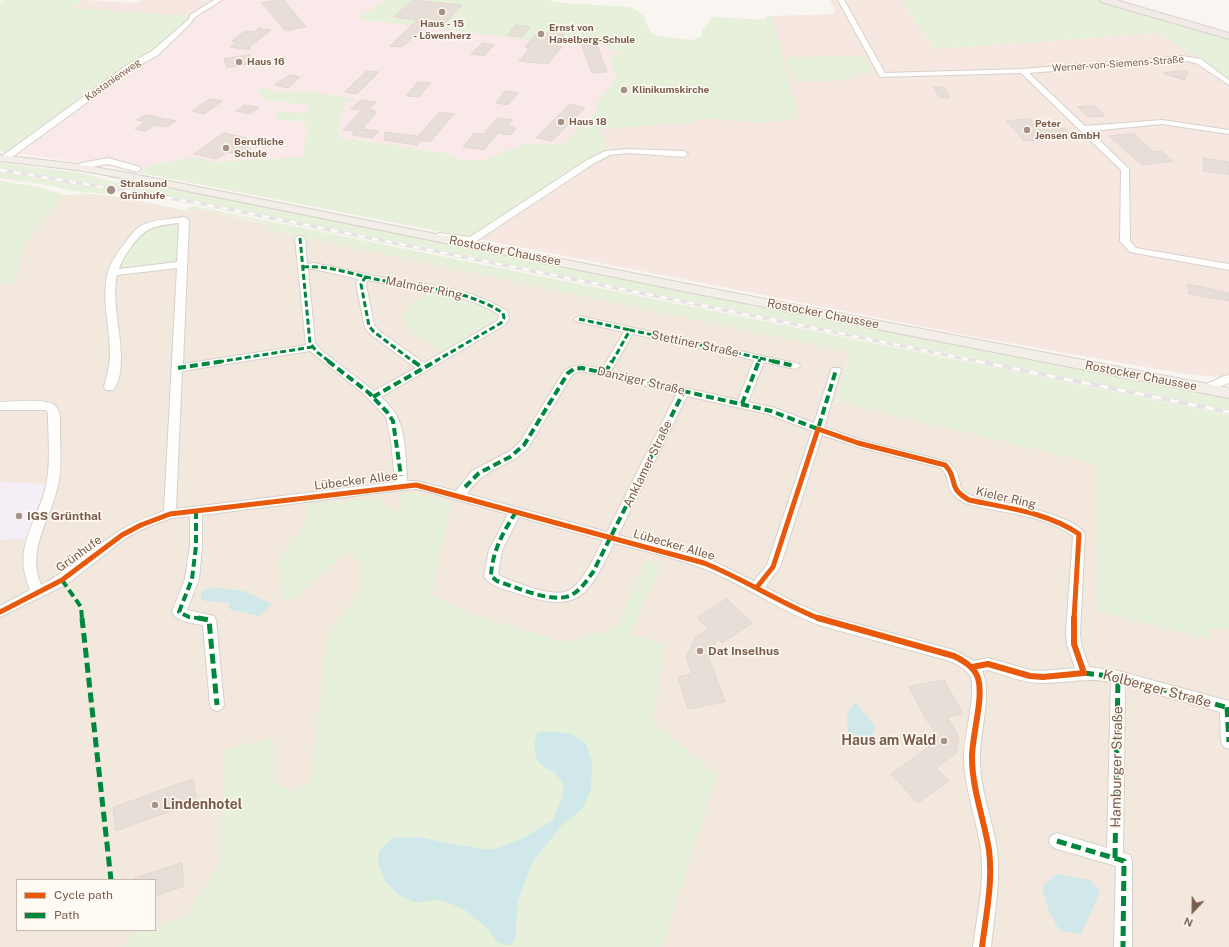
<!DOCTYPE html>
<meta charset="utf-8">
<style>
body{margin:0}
#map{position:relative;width:1229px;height:947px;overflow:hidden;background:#f9f5f0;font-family:"Public Sans",sans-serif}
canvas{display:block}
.legend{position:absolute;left:16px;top:879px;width:140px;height:52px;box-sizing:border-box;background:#fffaf3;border:1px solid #cabbb1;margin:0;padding:5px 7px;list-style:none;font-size:12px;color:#7a5c4d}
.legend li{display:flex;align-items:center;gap:8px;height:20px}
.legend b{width:20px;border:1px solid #cabbb1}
.north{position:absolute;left:1173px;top:891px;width:40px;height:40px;-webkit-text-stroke:3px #fffaf3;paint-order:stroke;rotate:202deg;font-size:11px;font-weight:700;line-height:16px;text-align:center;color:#7a5c4d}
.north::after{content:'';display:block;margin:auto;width:14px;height:18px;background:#7a5c4d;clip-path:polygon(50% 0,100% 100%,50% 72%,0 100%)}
</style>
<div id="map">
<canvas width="1229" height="947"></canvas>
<ul class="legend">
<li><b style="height:5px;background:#e8590c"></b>Cycle path</li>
<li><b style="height:5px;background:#00873e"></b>Path</li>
</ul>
<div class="north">N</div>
</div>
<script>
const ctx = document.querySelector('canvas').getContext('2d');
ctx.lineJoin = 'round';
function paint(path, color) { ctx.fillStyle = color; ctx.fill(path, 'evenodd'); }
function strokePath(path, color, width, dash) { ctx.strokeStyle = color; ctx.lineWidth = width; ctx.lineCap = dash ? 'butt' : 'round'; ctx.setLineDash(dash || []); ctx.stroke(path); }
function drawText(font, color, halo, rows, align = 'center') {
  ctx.font = font + ' "Public Sans",sans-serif'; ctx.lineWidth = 3; ctx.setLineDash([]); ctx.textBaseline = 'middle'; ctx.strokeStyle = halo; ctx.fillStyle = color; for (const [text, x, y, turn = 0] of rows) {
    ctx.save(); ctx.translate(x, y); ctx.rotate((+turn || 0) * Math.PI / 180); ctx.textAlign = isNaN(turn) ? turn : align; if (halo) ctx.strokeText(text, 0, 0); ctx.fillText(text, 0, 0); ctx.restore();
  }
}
const residential = new Path2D(`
 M96 194 127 198 187 211 198 209 266 224 271 230 850 352 837 400 1095 464 1099 611 1209 639 1210 628 1229 629V947H0V285L15 282 26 241 64 195ZM17 880H155V930H17Z`);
const commercial = new Path2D(`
 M84 0 138 3 141 0H219L192 16 71 9Z
 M830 0H900L935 49 1157 33 1200 58 1229 79V378L1184 374 970 336 474 238 599 129 691 123 700 118 731 120 798 118 772 16 833 14 835 11Z`);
const education = new Path2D(`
 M0 482 48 484 29 538 0 540Z`);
const medical = new Path2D(`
 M219 0H547L561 3 631 7 643 15 650 32 656 36 693 40 701 37 702 30 713 17 764 20 768 16H772L799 118 765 123 700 118 691 123 600 129 474 238 96 164 11 153Z`);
const green = new Path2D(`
 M4 0H84L72 8 192 16 155 53 11 153 0 152V2Z
 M386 0H547L561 3 631 7 643 15 650 32 656 36 693 40 701 37 702 30 713 17 764 20 768 16H772L799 118 765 123 700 118 691 123 600 129 608 153 474 238 141 173C147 159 181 163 192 157L217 162 303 157 307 128 304 122 275 119 279 110 294 113H308V105L265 100 261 93 255 92 263 88 280 92 304 91 355 99 353 101H348L342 106 344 110 338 128 340 139H353L456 155 455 159 482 161 526 143 562 145 598 110 595 104 617 79 609 56 621 54V53L609 49 596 40 561 44 366 20 358 18Z
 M900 0H1100L1229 38V79L1200 58 1157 33 935 49Z
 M865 56 873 73 855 74 849 80 794 82 786 57Z
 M0 163 87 174 104 180 142 187 145 184 106 177 108 176 151 182 727 298C746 306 763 309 783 310L1229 399V410L190 200 0 168Z
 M0 172 110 190 106 194 73 191 49 185 0 178Z
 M0 181 39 187 64 195 26 241 15 282 0 285Z
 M193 206 1229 415V629L1210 628 1209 639 1098 611 1095 464 837 400 850 352 271 230 266 223 198 209 187 211V208Z
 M166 224H173L180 232 178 262 162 266 119 269V262L140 233 151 226 152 230 166 227Z
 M433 293C449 293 487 302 496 316L492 322 442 352 413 333 404 322C405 301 416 299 433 293Z
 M415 493 451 503 432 595 462 611 563 642 615 629 647 560 661 564 631 634 665 645 653 722 717 775 662 947H126V943L132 932 138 930H155V926L185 918 221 861 224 750 273 738V781L292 791 310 783 328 633 359 593 360 563 353 555 345 553 297 597 283 601 278 560 306 523 308 504 378 498 397 513 402 494Z`);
const water = new Path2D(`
 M215 588 244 591 272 604 259 616 229 609V603L204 601 201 598V594L204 590Z
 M855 702 875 726 872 737 862 738 848 734 847 714Z
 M551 731 572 734 586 744 592 762 591 790 582 809 561 826 532 863 518 901 515 940 508 946 497 942 487 928 464 909 438 899 417 903 398 895 384 880 378 862 379 851 393 838 420 837 445 843 491 850 520 840 553 820 562 798 564 784 554 772 544 767 536 759 534 743 537 733Z
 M1056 874 1090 880 1100 892 1081 934 1060 931 1049 912 1042 887Z`);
const building = new Path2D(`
 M279 0H284L306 27 285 31 262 3Z
 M413 0 462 5 445 23 430 21 402 47 390 46 417 20 394 17Z
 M516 25 530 27 522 37 508 35Z
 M259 28 271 30 249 47 251 50 230 47 237 42 232 41 245 31 254 32Z
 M553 30 566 31 557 46 562 47 548 64 519 61 529 49 525 47 538 32 551 33Z
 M595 40 607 72 592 73 580 41Z
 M483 43 494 45 484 56 471 54Z
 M250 55 253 63 227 68 224 59Z
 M367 71 379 72 357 94 345 92Z
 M1188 71 1185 80 1164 74V73Z
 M290 75 300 77 288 88 275 85Z
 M421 82 431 83 419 97 406 96 417 83Z
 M933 87H944L950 98H941Z
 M505 91 518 93 508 105 496 103Z
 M210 99 222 101 204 114 192 111Z
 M361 100 376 102 369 109 377 112 362 129 379 131 372 138 352 135 355 131 343 130 362 110 351 109Z
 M570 104 585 108 552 141 536 138Z
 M245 105 256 107 259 108 250 114 236 111Z
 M1094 106 1105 116 1089 117 1078 107Z
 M440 112 454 114 430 142 421 140 417 145 384 140 385 132 418 136Z
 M146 115 176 121 167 127 155 125 145 131 135 129 145 122 137 120Z
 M497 118 513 120 508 126 516 128 511 135 498 133 484 150 463 147 474 133 484 134Z
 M1031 119 1040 130 1065 128 1073 138 1024 141 1007 121Z
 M224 133 247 138 237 145 251 148 241 155 227 152 217 159 194 154Z
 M1134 134 1154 152 1161 151 1173 161 1142 165 1109 136Z
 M1203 158 1229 162V175L1204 171Z
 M1188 284 1229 293V301L1189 294Z
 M727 599 752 623 722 643 717 638 709 658 725 702 688 709 678 677 692 674 686 658 695 638 708 629 697 618Z
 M944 680 963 714 947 717 959 737 956 753 936 768 949 781 918 803 891 774 930 746 933 730 928 721H927L909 687Z
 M193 779 197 801 116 831 113 808Z
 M182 863 184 886 155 896V880H135V878Z`);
const minor = new Path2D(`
 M214 0H222L195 17 190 24 158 55 133 69 8 160H2L1 158 2 156 127 65 152 51 189 19 190 15Z
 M838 0H844L885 73 1023 69 1182 56 1201 59 1229 80V85L1196 63 1182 60 1029 73 1085 126 1162 120 1229 130V134L1162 124 1090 131 1129 169 1130 241 1136 248 1229 264V270L1130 252 1120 241 1121 170 1021 73 880 77Z
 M628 149 684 151 688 154 684 157 628 153 610 155 593 164 475 242 439 239 434 236 439 233 470 237 587 160 605 151Z
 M108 158 140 167 141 169 137 172 108 164 77 170 73 167 77 164Z
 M184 217 189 220 183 364 306 345 295 238 300 235 305 238 307 264 314 263C339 268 364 274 389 279 430 285 471 288 507 311L509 318 505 325 381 397C387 403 393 409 397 416 406 435 406 461 407 481H416L456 491 472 471 510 451 520 442 564 371C577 362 588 366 602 369L624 332 575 321 574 319 579 316 799 364 800 366 795 369 764 362 748 402 775 408 814 423 831 370 832 368H840L841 370 824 427 861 440 949 462 957 472 961 488C969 498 985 499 997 501 1017 505 1075 516 1085 534L1080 632 1081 644 1089 667 1118 671 1229 701V749L1224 747 1221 742 1220 712 1125 685 1123 853 1130 855 1132 861V947H1114L1116 866 1057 849 1051 846 1049 841 1051 836 1057 833 1107 848 1111 682C1087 677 1066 683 1042 683 1024 683 1005 675 988 670L982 671C993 694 978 737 980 764 981 794 993 821 997 850 1001 883 994 915 991 947H973C977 915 985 883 981 850 977 819 964 789 964 757 964 736 976 696 971 678 968 670 958 665 950 661L822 626C784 613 751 589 714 573 683 559 647 552 614 543 587 598 580 614 516 593 505 589 490 587 484 576L489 550 508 514 425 491 416 489 401 490 202 515V546L199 579 187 610 214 616 216 620 224 705 222 709 217 711 212 709 210 705 203 625C192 623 177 622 172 612L185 579 190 546V516L171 518 145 528 126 538 67 584 0 617V606L30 590C12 545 36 527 46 486 51 462 48 437 48 413L46 410H0V402C12 402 45 398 54 405 62 411 60 422 60 431 60 449 62 468 58 485 51 519 26 549 41 585 68 571 91 550 116 533 131 523 148 517 164 511L177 268 117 275C109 309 132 361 114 390H106L104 387C107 376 110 365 110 354 110 326 101 298 108 272 111 261 119 251 125 243 131 235 136 227 145 224 157 219 171 219 184 217ZM179 223 177 262 119 269C121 262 126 254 131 247 147 226 153 226 179 223ZM308 269H314L359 279 356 284 365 328 370 334 416 368 374 391 321 350 315 343ZM368 280C412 290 459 290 498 314L499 318 497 321 424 363 378 330 374 325 366 284ZM633 334 754 360 738 400 611 371ZM310 351 364 394 386 417 391 440 395 482 176 509 182 371ZM582 371 677 393 607 532 467 494C485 466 507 469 528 448L572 375 577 372ZM687 396 768 414 812 431 767 565 754 581 709 559 618 535ZM822 435 858 447 941 468C954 481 941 490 965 503 1001 514 1041 513 1073 536L1066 632 1067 644 1075 668 1043 671 1030 670 988 658 974 661 954 650 824 615 796 603 765 587 780 567ZM519 517 603 540C595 555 582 587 565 592 548 596 518 583 502 577L498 574 502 550Z
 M1229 375V383L1206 393 1202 392 1200 389 1202 386 1224 376Z`);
const major = new Path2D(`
 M0 155 77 164 128 173 703 287 1229 388V398L703 295 128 179 77 170 0 161Z`);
const highway = new Path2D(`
 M1100 0H1116L1229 33V39L1101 2Z`);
const railFar1 = new Path2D(`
 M0 170 198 203 981 362`);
const rail = new Path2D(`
 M976 361 1229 412`);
const quietFar2 = new Path2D(`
 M300 238 310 343 317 352 330 362
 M303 267C327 265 352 274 375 279 419 288 464 288 503 313L504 318 501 323 434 362
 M366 276 361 284 369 326 374 332 414 362
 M579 319 630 330
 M760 358 776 362
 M218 362 312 347
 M612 362 630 330 760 358 759 362`);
const quietFar1 = new Path2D(`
 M328 361 369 393 387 412 393 421 401 476
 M413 361 423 368
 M772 361 795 366
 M178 368 225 361
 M605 373 612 361
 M373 397 436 361
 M742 404 759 361
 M465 487 479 473 510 457 524 445 568 373 574 369 582 368 771 411 818 429 836 370
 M196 511V546L192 579 179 612 189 617 205 619
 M516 512C503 532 492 552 491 576L497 581C516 587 550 603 569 596 580 592 587 580 593 572L684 391
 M62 580 81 607 82 619`);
const quiet = new Path2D(`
 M82 618 111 880
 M198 618 209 620 217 705
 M1084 673 1118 677 1229 708
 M1227 707 1229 742
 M1057 841 1124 861 1123 947
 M1115 858 1118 677`);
const cyclewayFar1 = new Path2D(`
 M757 587 773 567 818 429 858 443 945 465C959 479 946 487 969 500 1006 508 1047 512 1079 534L1074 619
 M0 612 62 580 122 535 141 525 170 514 416 485 704 563C744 579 780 603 820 619`);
const cycleway = new Path2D(`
 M818 618 954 656C964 661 974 667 978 678 984 698 972 735 972 757 972 789 984 819 989 850 993 883 986 915 982 947
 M972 667 988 664 1030 676 1043 677 1084 673 1074 644V618`);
const markers = [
 [442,12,4,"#a69286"],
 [541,34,4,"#a69286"],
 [239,62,4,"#a69286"],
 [624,90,4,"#a69286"],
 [561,122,4,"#a69286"],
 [1027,130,4,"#a69286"],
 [226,148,4,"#a69286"],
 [111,190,5,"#a69286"],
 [19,516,4,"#a69286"],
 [700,651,4,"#a69286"],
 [944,741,4,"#a69286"],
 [155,805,4,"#a69286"]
];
const farPoinames = [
 ["Haus - 15",442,24,"center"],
 ["- Löwenherz",442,36,"center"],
 ["Ernst von",549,28],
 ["Haselberg-Schule",549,40],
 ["Haus 16",247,62],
 ["Klinikumskirche",632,90],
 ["Haus 18",569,122],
 ["Peter",1035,124],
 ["Jensen GmbH",1035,136],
 ["Berufliche",234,142],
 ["Schule",234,154],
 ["Stralsund",120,184],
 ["Grünhufe",120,196]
];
const farStreetnames = [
 ["Werner-von-Siemens-Straße",1118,64,-4],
 ["Kastanienweg",113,80,-35]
];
const streetNames = [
 ["Rostocker Chaussee",505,251,11],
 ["Malmöer Ring",424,288,11],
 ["Rostocker Chaussee",823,314,11],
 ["Stettiner Straße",695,344,12],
 ["Rostocker Chaussee",1141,376,11],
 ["Danziger Straße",641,381,13],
 ["Anklamer Straße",648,464,-64],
 ["Lübecker Allee",356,481,-7],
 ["Kieler Ring",1006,498,13],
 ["Lübecker Allee",674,545,16],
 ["Grünhufe",79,554,-36]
];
const poiNames = [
 ["IGS Grünthal",27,516],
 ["Dat Inselhus",708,651]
];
const nearStreetnames = [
 ["Kolberger Straße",1157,689,15],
 ["Hamburger Straße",1117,767,-89]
];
const nearPoinames = [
 ["Haus am Wald",936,741],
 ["Lindenhotel",163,805,"left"]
];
paint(residential, '#f2e8de');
paint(commercial, '#f6e8e1');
paint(education, '#f6eef6');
paint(medical, '#fae9e9');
paint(green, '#e7f0db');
paint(water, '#d0e8ea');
paint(building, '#e6ded7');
strokePath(building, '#e2d8d2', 1);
strokePath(minor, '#d7d1cb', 2);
strokePath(major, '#dad1cc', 2);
strokePath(highway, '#dad1cc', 2);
paint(minor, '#fefefd');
paint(major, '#f3eee8');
paint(highway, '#f2eae7');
strokePath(railFar1, '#e6e3e7', 3.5);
strokePath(rail, '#e6e3e7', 4.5);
strokePath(railFar1, '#fffaf3', 2.5, [7]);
strokePath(rail, '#fffaf3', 3, [9]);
strokePath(quietFar2, '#00873e', 3, [6, 3]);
strokePath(quietFar1, '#00873e', 4, [8, 4]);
strokePath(quiet, '#00873e', 5, [10, 5]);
strokePath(cyclewayFar1, '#e8590c', 5);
strokePath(cycleway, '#e8590c', 6);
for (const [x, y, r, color] of markers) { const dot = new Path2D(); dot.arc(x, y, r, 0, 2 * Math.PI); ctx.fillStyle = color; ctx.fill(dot); strokePath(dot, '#fffaf3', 1.5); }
drawText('bold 10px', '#7a5c4d', '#fffaf3', farPoinames, 'left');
drawText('10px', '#7a5c4d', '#fffaf3', farStreetnames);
drawText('12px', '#7a5c4d', '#fffaf3', streetNames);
drawText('bold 12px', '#7a5c4d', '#fffaf3', poiNames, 'left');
drawText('14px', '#7a5c4d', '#fffaf3', nearStreetnames);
drawText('bold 14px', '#7a5c4d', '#fffaf3', nearPoinames, 'right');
</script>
